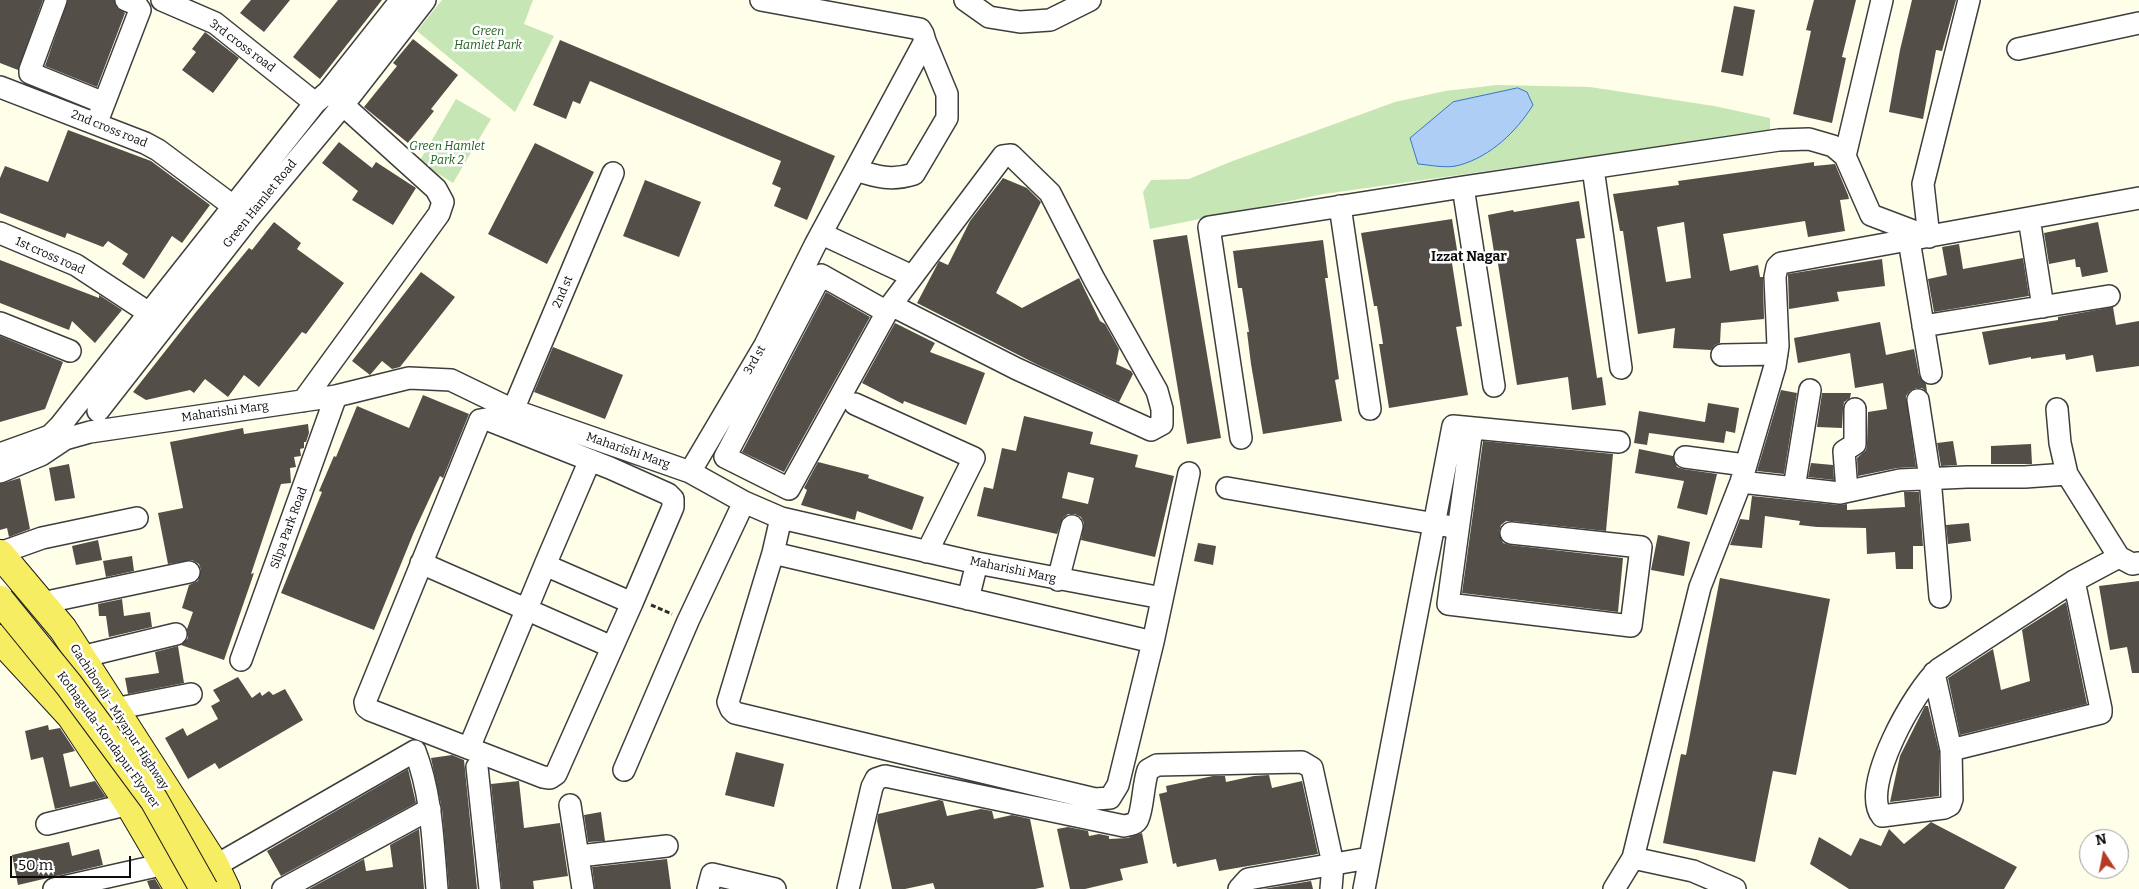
<!DOCTYPE html>
<style>
body{margin:0}
#map{position:relative;width:2139px;height:889px;overflow:hidden;background:#fffee9;font-family:Bitter,serif}
canvas{display:block}
.north{position:absolute;left:2079px;top:829px;width:50px;height:50px;box-sizing:border-box;background:#fff;border:1px solid #9d9d9d;border-radius:50%;rotate:349deg;font-size:14px;font-weight:700;line-height:20px;text-align:center;color:#0b0b0b}
.north::after{content:'';display:block;margin:auto;width:18px;height:22px;background:#b73a27;clip-path:polygon(50% 0,100% 100%,50% 72%,0 100%)}
.scale{position:absolute;left:10px;top:856px;width:121px;height:22px;box-sizing:border-box;border:2px solid #0b0b0b;border-top:0;padding-left:6px;font-size:15px;line-height:18px;white-space:nowrap;color:#0b0b0b;-webkit-text-stroke:4px #fff;paint-order:stroke}
</style>
<div id="map">
<canvas width="2139" height="889"></canvas>
<div class="north">N</div>
<div class="scale">50 m</div>
</div>
<script>
const ctx = document.querySelector('canvas').getContext('2d');
ctx.lineJoin = 'round';
function paint(path, color) { ctx.fillStyle = color; ctx.fill(path, 'evenodd'); }
function strokePath(path, color, width, dash) { ctx.strokeStyle = color; ctx.lineWidth = width; ctx.lineCap = dash ? 'butt' : 'round'; ctx.setLineDash(dash || []); ctx.stroke(path); }
function drawText(font, color, halo, rows, align = 'center') {
  ctx.font = font + ' Bitter,serif'; ctx.lineWidth = 5; ctx.setLineDash([]); ctx.textBaseline = 'middle'; ctx.strokeStyle = halo; ctx.fillStyle = color; for (const [text, x, y, turn = 0] of rows) {
    ctx.save(); ctx.translate(x, y); ctx.rotate((+turn || 0) * Math.PI / 180); ctx.textAlign = isNaN(turn) ? turn : align; if (halo) ctx.strokeText(text, 0, 0); ctx.fillText(text, 0, 0); ctx.restore();
  }
}
const green = new Path2D(`
 M442 0H533L524 24 554 36 515 112 417 31Z
 M1497 85 1590 87 1714 106 1770 118V131L1324 194 1150 229 1143 192 1151 180 1189 179 1230 162 1395 102 1445 91Z
 M456 99 491 119 453 183 419 162Z`);
const water = new Path2D(`
 M1518 88 1527 92 1533 105C1516 132 1491 156 1460 165 1447 169 1431 165 1418 164L1410 138 1453 102Z`);
const building = new Path2D(`
 M0 0H43L18 70 0 63Z
 M68 0H114L117 8 125 13 97 87 45 66Z
 M251 0H290L264 32 240 13Z
 M338 0H382L320 79 293 57Z
 M1814 0H1856L1842 57 1846 58 1832 123 1793 114 1811 31 1806 30Z
 M1912 0H1956L1942 51 1936 50 1923 119 1889 112 1900 50Z
 M1734 6 1755 10 1743 76 1721 72Z
 M205 32 239 58 213 93 182 70 196 52 192 49Z
 M413 39 458 75 431 109 434 111 408 143 364 107 397 66 393 63Z
 M560 40 835 156 807 220 774 206 781 188 772 184 781 161 590 81 580 104 573 101 566 119 533 105Z
 M68 130 151 161 210 205 182 243 172 236 144 279 122 264 128 254 108 241 103 247 67 233 65 238 0 213V178L5 166 48 182Z
 M339 142 372 168 376 162 416 188 393 225 352 200 358 191 322 163Z
 M535 143 594 172 547 264 488 234Z
 M1814 162V166L1835 164 1848 195 1849 199 1840 200 1845 231 1808 237 1805 221 1723 234 1730 271 1758 265 1760 277H1763L1764 319 1721 323 1720 343 1715 345 1711 350 1673 348 1675 328 1638 334 1623 231H1620L1613 194 1679 185 1678 181ZM1684 222 1691 278 1666 282 1657 227Z
 M1003 178 1027 188 1041 202 996 293 1022 308 1079 278 1100 321 1105 324 1119 349 1116 364 1131 371 1133 374 1119 402 1038 365 917 303 937 265 939 261 948 265 970 221Z
 M645 180 701 202 679 257 623 236Z
 M1579 201 1585 238 1576 239 1597 378 1602 377 1606 405 1572 410 1568 377 1517 385 1496 251 1494 252 1488 215 1513 210 1514 212Z
 M1452 219 1458 256 1451 257 1462 326 1456 327 1468 395 1389 408 1379 344H1383L1377 306H1374L1361 233Z
 M274 222 301 243 297 249 344 283 306 334 302 332 259 387 244 375 228 397 205 379 194 393 190 390 146 400 133 392 196 312 249 248 252 250Z
 M2098 222 2108 272 2082 277 2080 267H2076L2075 259 2049 264 2044 233Z
 M1187 235 1221 438 1187 444 1153 240Z
 M1323 240 1328 278H1325L1339 379 1335 380 1342 421 1263 434 1251 364 1247 332H1249L1242 288H1238L1233 251Z
 M1959 244 1963 269 2023 258 2029 296 1934 312 1928 279 1947 275 1942 247Z
 M1882 259 1885 286 1837 292 1839 301 1789 309 1788 274Z
 M0 260 99 298V295L122 310 95 343 72 321 69 330 0 303Z
 M421 272 455 297 400 367 392 369 382 361 370 375 352 361Z
 M826 292 870 317 784 472 742 452Z
 M2113 307 2116 325 2139 321V366L2096 372 2093 355 2066 360 2065 354 2031 359V357L1989 365 1982 332 2058 320V317Z
 M1880 322 1886 355 1914 349 1919 375 1926 384 1927 392 1922 388H1916L1910 391 1906 396 1916 467 1897 468 1858 476 1857 458 1866 450 1867 444 1868 412 1887 409 1883 383 1855 388 1850 353 1798 363 1794 338Z
 M895 323 935 343 930 352 985 373 966 425 904 401 903 404 862 383Z
 M0 336 63 362 45 409 0 422Z
 M553 347 623 375 605 419 534 392Z
 M1781 390 1797 393 1784 474 1757 471Z
 M1822 393H1851L1850 398 1844 402 1843 409 1842 428 1817 427Z
 M423 395 469 414 443 478 440 476 414 532 374 630 281 593 322 492 319 491 334 456 336 457 357 406 409 428Z
 M1708 403 1739 408 1735 433 1726 431 1724 443 1649 433 1647 445 1634 443 1639 411 1705 422Z
 M1024 416 1093 432 1090 444 1138 455 1135 467 1174 476 1155 557 1081 540 1084 523 1081 517 1075 514H1068L1063 518 1057 534 977 516 984 487 993 489 1002 448 1016 451ZM1068 472 1094 478 1088 504 1062 498Z
 M308 424 309 433 306 442H304V448L300 449 301 456 294 457 296 467 290 468 291 483 281 484 251 574 254 573 224 660 181 645 188 638 187 629 193 612 182 608 189 585 198 581 201 570 199 564 192 560 168 564 158 513 183 508 170 442 243 428 244 434Z
 M1483 441 1613 454 1606 531 1512 521H1506L1501 525 1499 532 1503 543 1510 545 1623 558 1618 612 1462 593Z
 M1953 441 1957 465 1941 466 1937 443Z
 M2031 444 2032 464H1991V446Z
 M1639 449 1673 456 1677 467 1683 469 1717 474 1707 515 1677 508 1684 481 1635 473Z
 M818 462 869 475 868 478 924 497 912 530 857 511 855 520 801 505 807 490 804 488Z
 M1811 463 1833 465 1834 480 1808 477Z
 M69 464 75 498 55 501 49 468Z
 M20 478 30 529 9 537 7 528 0 530V484Z
 M1904 492H1919L1923 546H1913V569H1896L1895 552 1867 554 1866 528 1817 527 1799 525 1800 521 1765 516 1762 548 1730 545 1740 519 1749 520 1752 496 1839 505 1847 504V510L1905 507Z
 M1969 523 1971 541 1948 544 1946 525Z
 M1658 535 1690 542 1684 576 1651 570Z
 M98 540 102 560 76 565 72 546Z
 M1198 543 1216 546 1213 565 1194 561Z
 M132 556 134 571 106 577 103 561Z
 M1720 578 1830 599 1796 775 1773 771 1755 862 1663 843 1681 754 1686 755Z
 M2139 581V673H2132L2127 647 2110 650 2099 586Z
 M122 599 124 616 150 612 152 627 109 637 106 616H99L98 604Z
 M2066 602 2087 704 1960 735 1948 678 1993 649 2001 690 2030 681 2022 630Z
 M178 646 184 683 128 694 125 678 159 673 155 652Z
 M238 677 252 698 260 692 262 696 269 691 273 695 285 689 303 720 219 769 215 763 188 779 165 738 183 728 187 736 218 719 211 706 220 701 213 690Z
 M1925 706H1928L1939 751V796L1890 802 1900 756Z
 M48 725 49 730 60 728 75 751 63 754 70 787 95 781 106 797 55 809 43 757 31 760 25 731Z
 M736 752 784 764 774 807 725 795Z
 M452 755 464 760 477 889H449L442 809 431 758Z
 M408 769 416 803 281 876 267 851Z
 M1269 775 1272 788 1302 781 1318 854 1219 871 1216 859 1177 867 1176 863 1173 864 1159 794 1167 792 1166 786 1213 776H1225L1226 782 1254 776Z
 M519 781 524 828 560 823 568 876 533 881 534 889H502L491 784Z
 M939 800 943 801 947 816 981 809 992 811 994 819 1012 815 1030 819 1044 887 1035 889H935L933 883 905 889H892L877 821 878 814Z
 M601 812 605 841 588 842 584 815Z
 M1931 822 2017 867 2004 889H1849L1810 864 1819 837 1851 856 1860 838 1881 846 1889 829 1904 844Z
 M1068 827 1088 831 1089 836 1099 834 1109 836V839L1128 838 1142 833 1148 863 1120 869 1123 880 1085 889H1070L1057 829Z
 M419 829 424 889H309L364 859 366 871 393 867 390 845Z
 M69 842 72 856 99 849 103 865 18 885 12 855Z
 M667 859 671 889H595L592 867Z
 M155 879 161 889H150L147 881Z
 M1311 881 1313 889H1263Z`);
const path = new Path2D(`
 M651 605 672 614`);
const minor = new Path2D(`
 M56 0 30 70V73L104 103
 M162 0 215 23 315 103
 M965 0 989 17 1020 22 1050 20 1090 0
 M2018 49 2139 23
 M0 87 145 143 158 150 233 206
 M100 114 140 10 136 4 126 0
 M1011 155 1050 193 1094 279 1157 391 1162 409V424L1151 430 1017 369 891 305 1003 156Z
 M1845 156 1882 0
 M1593 168 1621 368
 M856 170C877 177 892 181 914 174L947 118V94L925 41
 M1463 187 1494 386
 M1340 206 1370 409
 M2029 218 2043 307
 M0 233 76 265 149 313
 M822 234 912 276
 M1929 237 1923 184 1969 0
 M1909 240 1931 373
 M821 275 887 312 789 489 725 457Z
 M0 323 70 351
 M1923 326 2109 296
 M1722 355 1777 354
 M1918 400 1930 478 1940 597
 M303 401 439 214 443 202 436 189 332 95
 M855 404 974 458 927 552
 M2057 409 2060 443 2067 474 2119 557 2132 564 2139 563
 M513 410 613 173
 M98 411 249 218 343 105 425 0
 M1472 428 1448 604 1631 626 1641 547 1511 533
 M1241 438 1209 227 1463 187 1779 140 1809 139 1833 146 1845 156 1871 215 1929 237
 M0 454 50 436 60 426 315 103 328 92 401 0
 M1685 457 1745 465
 M0 472 41 455 65 439 90 432 336 396 409 378 451 380 513 410 690 472 744 502 781 518 977 563 1162 598
 M690 472 765 345 815 245 925 41 923 34 920 29 761 0
 M1741 482 1840 493 1900 480 1967 477H2025L2067 474
 M1227 488 1447 526
 M1794 488 1810 390
 M1847 491 1844 451 1855 444V409
 M781 518 773 553 728 702 731 709 735 713 1095 799 1110 798 1118 785 1153 642 1189 473
 M0 553 42 538 137 518
 M773 553 1153 642
 M421 563 612 647
 M545 565 590 460
 M1058 580 1072 526
 M2074 581 2101 709V713L1951 750 1952 799 1950 805 1944 808 1882 816C1859 788 1915 689 1939 669L2074 581 2119 557
 M968 599 977 563
 M42 603 189 572
 M81 657 176 634
 M241 660 336 396
 M1934 673 1951 750
 M114 709 191 694
 M469 748 545 565 632 603 673 507V499L668 494 610 468 486 419 480 420 365 702 366 707 370 710 543 777 550 778 556 774 632 603
 M477 767 490 889
 M624 770 688 621 744 502
 M570 805 583 889
 M47 824 129 804
 M579 856 667 846
 M1633 858 1700 587 1741 482 1775 366 1778 346 1775 277 1777 267 1781 263 2139 198
 M215 866 415 751C432 795 433 843 437 889
 M54 889 165 864
 M283 889 430 809
 M708 889 712 874 775 889
 M848 889 872 787 876 779 885 776 1124 826C1130 825 1136 824 1138 819 1143 809 1143 784 1148 770L1157 765 1302 762 1312 768 1333 864 1331 889
 M1239 889 1248 879 1369 858
 M1364 889 1453 426 1619 442
 M1614 889 1633 858 1693 871 1735 889`);
const major = new Path2D(`
 M0 554 63 629 213 862 226 889
 M0 639 71 716 129 804 179 889`);
const majorBridge = new Path2D(`
 M0 600 69 685 154 800 204 889`);
const parkNames = [
 ["Green",488,32],
 ["Hamlet Park",488,46],
 ["Green Hamlet",447,147],
 ["Park 2",447,161]
];
const streetNames = [
 ["3rd cross road",242,46,37],
 ["2nd cross road",109,129,22],
 ["Green Hamlet Road",260,204,-51],
 ["1st cross road",50,256,24],
 ["2nd st",563,292,-67],
 ["3rd st",755,360,-60],
 ["Maharishi Marg",225,412,-8],
 ["Maharishi Marg",628,451,19],
 ["Silpa Park Road",289,528,-70],
 ["Maharishi Marg",1013,570,12],
 ["Gachibowli - Miyapur Highway",119,717,57],
 ["Kothaguda-Kondapur Flyover",108,740,54]
];
const neighbourhoodNames = [
 ["Izzat Nagar",1469,257]
];
paint(green, '#c6e7b5');
paint(water, '#afcef5');
strokePath(water, '#3875ca', 1);
paint(building, '#534e48');
strokePath(minor, '#3e3e3e', 24);
strokePath(major, '#1c1c1c', 30);
strokePath(path, '#2d2d2d', 3, [5, 2.5]);
strokePath(minor, '#fff', 21);
strokePath(major, '#f6ed62', 28);
strokePath(majorBridge, '#1c1c1c', 30, []);
strokePath(majorBridge, '#f6ed62', 28);
drawText('italic 12px', '#1f601d', '#fff', parkNames);
drawText('12px', '#0b0b0b', '#fff', streetNames);
drawText('bold 14px', '#0b0b0b', '#fff', neighbourhoodNames);
</script>
